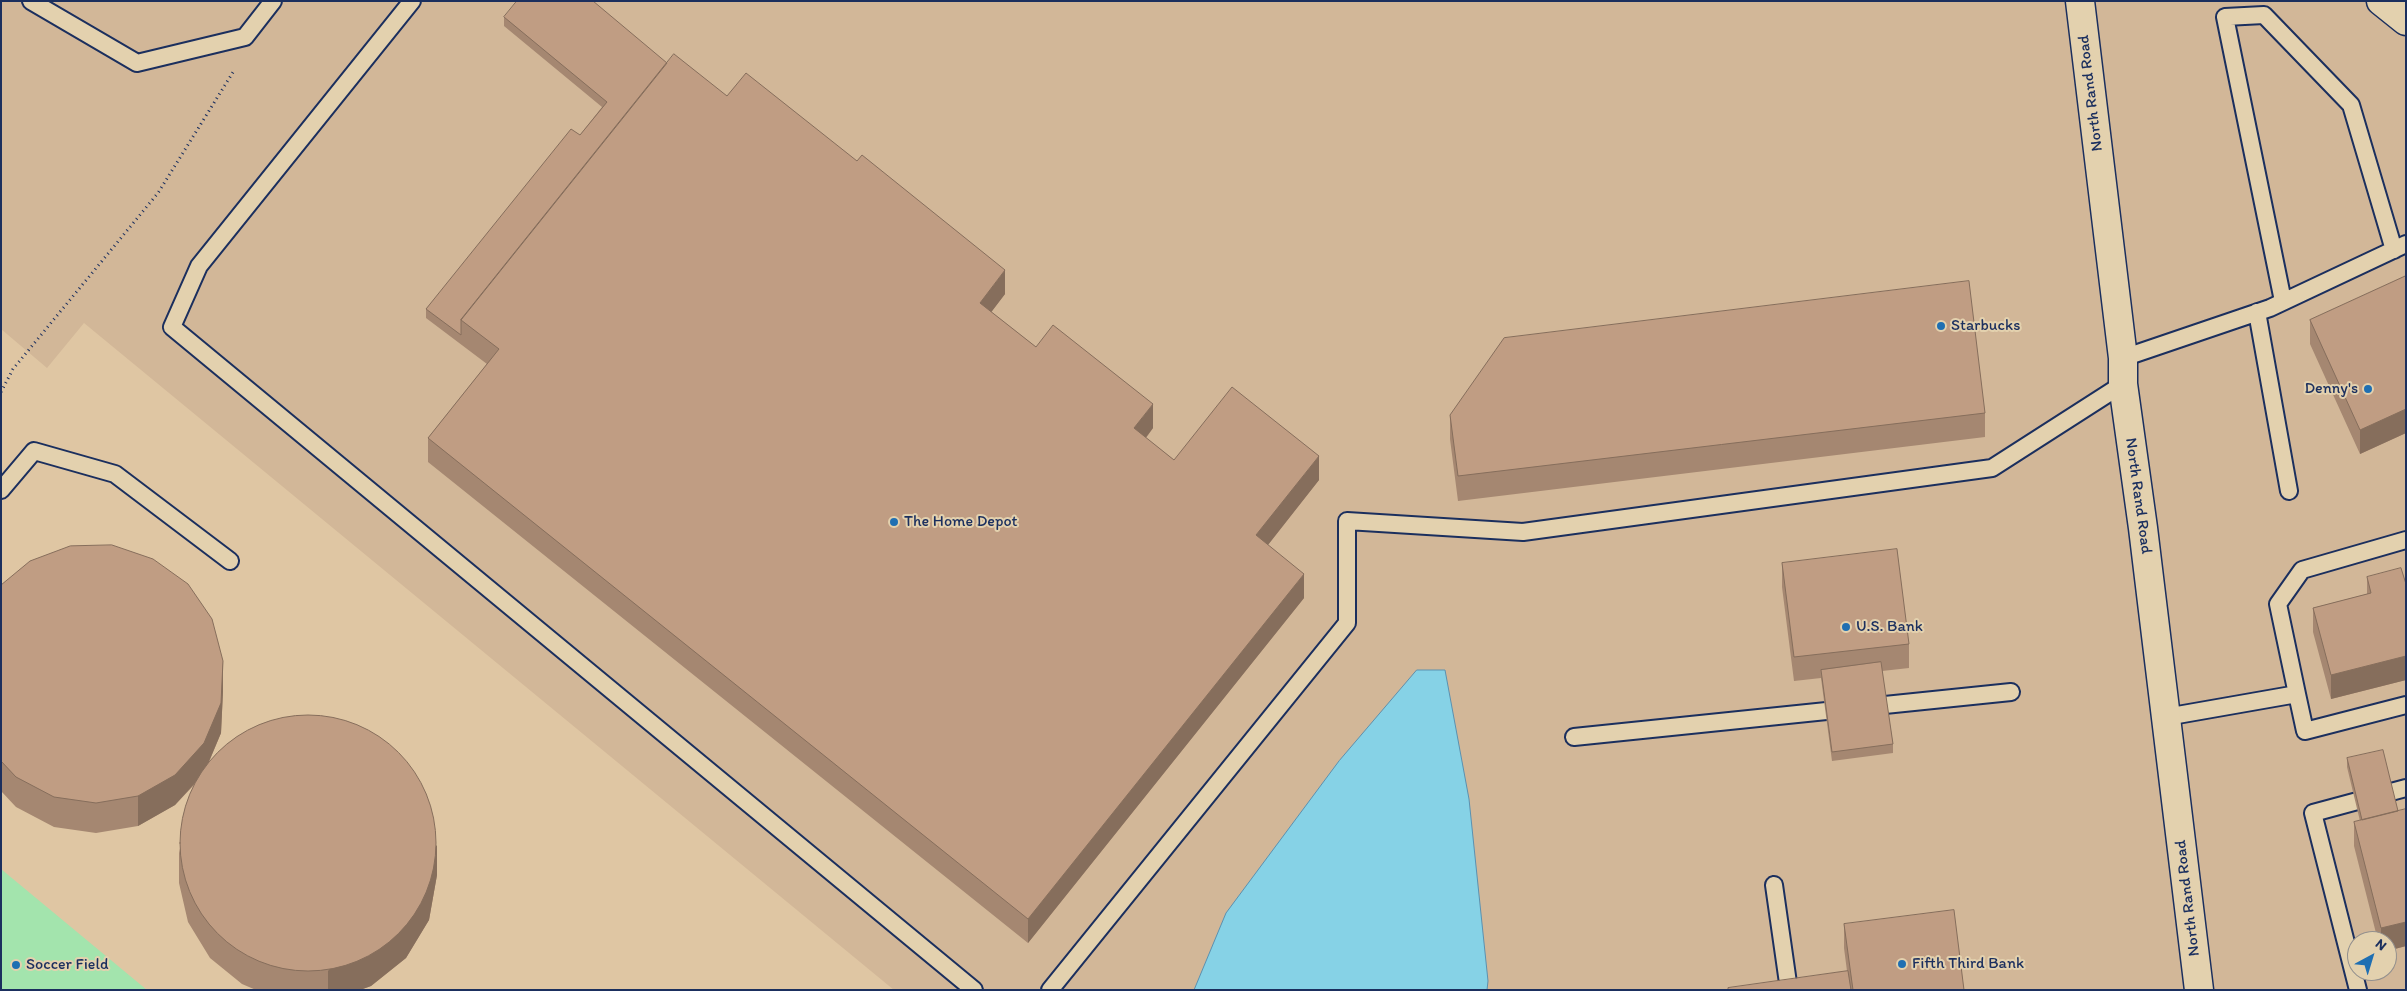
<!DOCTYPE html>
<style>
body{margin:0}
#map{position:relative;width:2407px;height:991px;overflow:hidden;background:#dfc6a3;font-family:Itim,sans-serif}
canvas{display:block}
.frame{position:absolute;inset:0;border:2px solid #1b2f5e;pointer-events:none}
.north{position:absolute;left:2347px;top:931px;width:50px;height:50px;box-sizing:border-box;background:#e3d1ae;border:1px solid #93908e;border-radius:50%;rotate:39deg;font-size:14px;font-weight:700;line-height:20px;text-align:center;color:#1b2f5e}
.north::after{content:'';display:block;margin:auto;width:18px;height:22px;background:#1f6fb2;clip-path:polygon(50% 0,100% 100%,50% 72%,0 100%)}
</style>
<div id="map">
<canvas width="2407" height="991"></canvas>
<div class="frame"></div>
<div class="north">N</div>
</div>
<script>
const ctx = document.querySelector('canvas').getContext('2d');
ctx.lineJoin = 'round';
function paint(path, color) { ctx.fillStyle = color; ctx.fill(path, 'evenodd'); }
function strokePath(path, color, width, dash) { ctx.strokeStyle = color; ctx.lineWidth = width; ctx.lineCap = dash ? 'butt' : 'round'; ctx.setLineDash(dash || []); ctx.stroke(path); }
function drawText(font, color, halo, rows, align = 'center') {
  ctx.font = font + ' Itim,sans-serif'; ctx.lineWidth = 4; ctx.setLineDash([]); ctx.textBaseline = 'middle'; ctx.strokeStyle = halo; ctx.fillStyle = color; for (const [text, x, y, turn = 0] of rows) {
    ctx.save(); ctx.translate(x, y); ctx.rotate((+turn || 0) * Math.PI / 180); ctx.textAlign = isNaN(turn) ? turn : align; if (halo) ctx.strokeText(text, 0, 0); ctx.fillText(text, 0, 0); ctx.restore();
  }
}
const built = new Path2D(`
 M1 1H2406V990H894L84 323 47 368 1 329ZM2357 941H2387V971H2357Z`);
const green = new Path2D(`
 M1 868V869L147 990H1Z`);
const water = new Path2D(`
 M1417 670H1445L1469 799 1488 981 1487 990H1194L1226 913 1339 761Z`);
const path = new Path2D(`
 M1 392 13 369 158 193 235 69`);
const service = new Path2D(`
 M31 1 137 63 245 37 273 1
 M412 1 199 266 172 327 974 990
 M2283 301 2225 17 2264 15 2351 105 2394 250
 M2257 312 2289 491
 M2123 358 2270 308 2406 244
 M1 490 34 451 115 474 230 561
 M2297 694 2305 731 2406 705
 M2166 717 2297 694 2278 604 2302 570 2406 540
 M1574 737 2011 692
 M1774 885 1789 990
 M1050 990 1347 623V521L1523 532 1992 468 2123 384
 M2358 990 2313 813 2406 788`);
const primary = new Path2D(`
 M2080 1 2123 358V384L2143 528 2199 990
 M2381 1 2406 21`);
const wall = new Path2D(`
 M504 17 667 63 727 96 1005 294 991 312 1036 347 1153 428 1146 438 1174 460 1319 480 1268 545 1304 598 1028 943 428 462V438L487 364 426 318V309L580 135 602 107 504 26Z
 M2406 276V433L2360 454 2310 344V320Z
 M1985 413V437L1458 501 1450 439V415Z
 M1782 563 1909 644V668L1882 671 1893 744V753L1832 761 1821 678 1794 681 1782 587Z
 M2367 577 2406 584V680L2331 699 2313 632V608L2367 594Z
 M1 585 223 691 221 733 209 762 437 875 429 920 406 958 371 986 360 990H256L242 984 210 958 188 922 179 883V853L194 785 175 805 138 826 96 833 54 827 16 807 1 791Z
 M2347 758 2406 946 2387 951V941H2378L2354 846V822L2360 821 2347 767Z
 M1844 924 1964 990H1728L1847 971 1844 948Z`);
const shadedWall = new Path2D(`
 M1005 270V294L980 327V303Z
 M1153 404V428L1134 453V428Z
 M2406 409V433L2360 454V430Z
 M1319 456V480L1256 560V535Z
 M1304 574V598L1028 943V919Z
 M2406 656V680L2331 699V675Z
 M223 661V691L221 733 204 773 175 805 138 826V796Z
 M437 845V875L429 920 406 958 371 986 360 990H328V971Z
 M2406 922V946L2387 951V941H2381V928Z`);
const building = new Path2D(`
 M517 1H593L667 63 461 320V335L426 309 571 129 580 135 607 102 504 17Z
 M674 54 727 96 746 73 857 161 862 155 1005 270 980 303 1036 347 1053 325 1153 404 1134 428 1174 460 1232 387 1319 456 1256 535 1304 574 1028 919 428 438 499 349 461 320Z
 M2406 276V409L2360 430 2310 320Z
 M1969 281 1985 413 1458 476 1450 415 1504 338Z
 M112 545 153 559 188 584 212 619 223 661 221 703 204 743 175 775 138 796 96 803 54 797 16 777 1 761V585L30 561 70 546Z
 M1897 549 1909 644 1794 657 1782 563Z
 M2401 568 2406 584V656L2331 675 2313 608 2371 593 2367 577Z
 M1881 662 1893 744 1832 752 1821 670Z
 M180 843a128 128 0 1 1 256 0a128 128 0 1 1-256 0Z
 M2383 750 2398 811 2362 820 2347 758Z
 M2406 809V922L2381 928 2354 822Z
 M1954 910 1964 990H1853L1844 924Z
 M1848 971 1851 990H1728V988Z`);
const markers = [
 [1941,326,5,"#1f6fb2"],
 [2368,389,5,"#1f6fb2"],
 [894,522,5,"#1f6fb2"],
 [1846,627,5,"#1f6fb2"],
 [1902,964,5,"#1f6fb2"],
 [16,965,5,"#1f6fb2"]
];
const streetNames = [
 ["North Rand Road",2091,93,-97],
 ["North Rand Road",2138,496,82],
 ["North Rand Road",2188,898,-97]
];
const poiNames = [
 ["Starbucks",1951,326],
 ["Denny's",2358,389,"right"],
 ["The Home Depot",904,522],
 ["U.S. Bank",1856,627],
 ["Fifth Third Bank",1912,964],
 ["Soccer Field",26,965]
];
paint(built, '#d2b798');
paint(green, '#a3e4ad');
paint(water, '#86d2e6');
strokePath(water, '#5b91b0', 1);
strokePath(service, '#1b2f5e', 20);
strokePath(primary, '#1b2f5e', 31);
strokePath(path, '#1b2f5e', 3, [1, 4]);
strokePath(service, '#e3d1ae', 16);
strokePath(primary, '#e3d1ae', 28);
paint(wall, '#a58771');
paint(shadedWall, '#866e5c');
paint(building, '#c09d83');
strokePath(building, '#866e5c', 1);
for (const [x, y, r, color] of markers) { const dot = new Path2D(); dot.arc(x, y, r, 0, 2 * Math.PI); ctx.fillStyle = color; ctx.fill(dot); strokePath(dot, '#e3d1ae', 2); }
drawText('16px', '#1b2f5e', '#e3d1ae', streetNames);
drawText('16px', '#1b2f5e', '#e3d1ae', poiNames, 'left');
</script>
